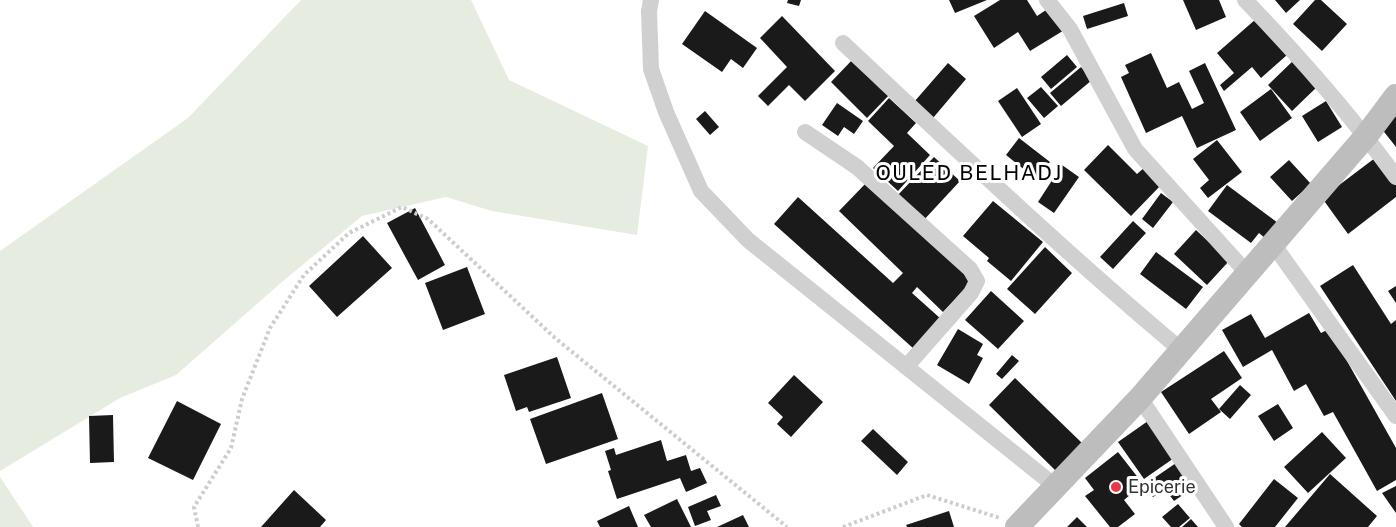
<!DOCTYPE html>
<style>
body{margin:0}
canvas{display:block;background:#fff}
</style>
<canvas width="1396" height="527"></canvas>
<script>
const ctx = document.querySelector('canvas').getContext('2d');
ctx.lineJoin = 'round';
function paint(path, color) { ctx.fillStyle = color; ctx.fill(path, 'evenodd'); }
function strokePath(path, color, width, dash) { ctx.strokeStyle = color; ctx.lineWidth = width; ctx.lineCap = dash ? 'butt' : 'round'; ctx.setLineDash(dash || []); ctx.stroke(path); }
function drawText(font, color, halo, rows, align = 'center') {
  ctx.font = font + ' "Public Sans",sans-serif'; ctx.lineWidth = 6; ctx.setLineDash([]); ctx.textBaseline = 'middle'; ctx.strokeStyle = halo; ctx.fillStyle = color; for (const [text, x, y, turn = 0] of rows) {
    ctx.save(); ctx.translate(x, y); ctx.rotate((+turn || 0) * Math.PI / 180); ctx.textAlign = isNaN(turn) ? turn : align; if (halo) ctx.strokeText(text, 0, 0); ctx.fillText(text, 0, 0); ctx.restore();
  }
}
const green = new Path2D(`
 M301 0H471L509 80 648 146 637 235 492 211 446 197 362 216 283 281 176 375 120 398 0 471V251L188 118Z
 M0 477 33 527H0Z`);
const building = new Path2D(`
 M788 0H801L799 6 787 3Z
 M949 0H987L955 13Z
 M1000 0H1027L1037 16 1052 6 1066 29 1030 51 1018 32 994 48 974 16Z
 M1183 0H1219L1226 17 1196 30Z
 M1275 0H1300L1286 13Z
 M1315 0H1321L1347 24 1322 51 1293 24Z
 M1124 3 1128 16 1087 29 1083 16Z
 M705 11 757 48 743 68 731 59 722 72 682 44Z
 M782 16 835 71 805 101 789 85 768 106 758 96 787 67 760 38Z
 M1256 19 1287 55 1261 78 1252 67 1224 91 1220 85 1234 73 1217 53Z
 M1151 53 1167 88 1179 82 1192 109 1204 103 1189 71 1205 63 1236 130 1197 148 1182 116 1146 133 1121 77 1129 73 1125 65Z
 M1067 55 1077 67 1051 89 1041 77Z
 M855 57 891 93 867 118 831 82Z
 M1295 59 1319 85 1292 111 1268 85Z
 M948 63 966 79 933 118 914 102Z
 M1081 67 1092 80 1061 106 1050 93Z
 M1041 87 1058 106 1044 118 1027 98Z
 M1017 88 1041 124 1022 137 998 101Z
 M1271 89 1292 118 1260 141 1240 112Z
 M889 98 916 123 907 133 930 155 898 191 873 168 894 146 868 121Z
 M1326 101 1342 127 1318 142 1302 116Z
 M837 103 863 121 854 134 844 127 838 136 822 125Z
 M705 111 719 127 710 135 696 119Z
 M1396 116V147L1381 128Z
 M1019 138 1050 162 1036 179 1006 155Z
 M1217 140 1242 172 1208 198 1200 188 1209 180 1193 159Z
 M1108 145 1137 174 1145 167 1162 184 1131 216 1084 170Z
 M934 157 960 181 922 222 896 197Z
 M1375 158 1396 185V197L1348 234 1322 198Z
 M1289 160 1311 184 1292 201 1270 177Z
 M1062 165 1079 177 1054 213 1038 202Z
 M868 181 972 281 943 312 917 287 912 293 941 319 914 349 774 224 798 197 893 283 903 273 839 211Z
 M1227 185 1278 223 1266 239 1259 233 1251 243 1208 211Z
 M1161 193 1173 202 1153 228 1142 219Z
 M993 201 1043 242 1011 281 987 261 989 258 963 236Z
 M415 208 445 265 418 280 387 223Z
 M1133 221 1146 233 1113 269 1100 257Z
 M1196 230 1229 261 1207 285 1174 254Z
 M363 236 392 268 337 317 309 286Z
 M1045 247 1072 273 1035 314 1007 289Z
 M1156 252 1203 287 1186 309 1140 274Z
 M1353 265 1391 324 1396 320V401L1320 286Z
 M467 267 485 314 443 330 425 283Z
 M1396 286V303L1388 291Z
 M991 291 1024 321 998 349 965 320Z
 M1309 313 1321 333 1329 329 1396 448V480L1377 491 1333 412 1324 416 1306 384 1294 391 1272 350 1243 367 1222 330 1251 314 1265 338Z
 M958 329 983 344 977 355 983 358 969 384 937 365Z
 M1224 351 1242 378 1211 399 1221 412 1189 434 1161 392Z
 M1012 355 1019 361 1002 379 996 374Z
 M557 357 571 398 529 412 527 407 516 411 504 375Z
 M794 375 823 402 791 437 777 424 783 417 768 403Z
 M1015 378 1083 444 1056 471 989 405Z
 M1240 385 1251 395 1230 419 1219 409Z
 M602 393 618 439 546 464 530 419Z
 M177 401 221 424 193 480 148 458Z
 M1278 404 1293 428 1274 441 1258 416Z
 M113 415 114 462 90 463 89 416Z
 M1148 421 1174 458 1144 479 1118 442Z
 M873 429 908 462 897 475 861 441Z
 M1322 432 1346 458 1308 493 1284 467Z
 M661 440 667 461 686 455 691 471 700 468 707 483 686 492 680 478 617 499 608 471 611 470 605 451 614 448 616 455Z
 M1118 452 1143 484 1124 500 1135 514 1118 527H1110L1085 496 1094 490 1085 478Z
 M1176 463 1193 488 1174 501 1165 489 1153 497 1144 485Z
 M1330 474 1377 516 1368 527H1285Z
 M1274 479 1298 498 1275 527H1242L1239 524Z
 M1396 486V513L1382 493Z
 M294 490 326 520 320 527H261Z
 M716 495 721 506 707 511 711 520 695 526 688 507Z
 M677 499 691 527H651L644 515Z
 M1178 504 1190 518 1179 527H1171L1162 517Z
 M629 506 638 527H600L597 521Z
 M949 511 954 527H907L906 525Z
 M743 515 749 527H717Z
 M1077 517 1087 527H1067Z
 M1191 519 1198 527H1182Z`);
const path = new Path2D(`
 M198 527 194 507 231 448 242 399 270 328 304 275 349 233 402 207 428 219 555 338 787 527
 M843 527 927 495 1000 518`);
const street = new Path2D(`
 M651 0 649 11 651 69 666 112 701 191 748 240 1055 486
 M1047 0 1070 29 1135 149 1248 274
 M1245 0C1299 56 1350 114 1396 177
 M843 43C954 147 1064 252 1180 349
 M805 132 857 167 970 269 977 281 971 293 906 367
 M1273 244 1396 416
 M1140 398 1226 527`);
const secondary = new Path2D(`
 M1017 527 1140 398 1366 136 1396 96`);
const markers = [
 [1116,487,6,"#e63946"]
];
const poiNames = [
 ["Epicerie",1128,487]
];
const quarterNames = [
 ["OULED BELHADJ",969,174]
];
paint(green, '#e6ecdf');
paint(building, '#1a1a1a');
strokePath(path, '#cdcdcd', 4, [3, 3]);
strokePath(street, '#d0d0d0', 16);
strokePath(secondary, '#bdbdbd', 24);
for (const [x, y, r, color] of markers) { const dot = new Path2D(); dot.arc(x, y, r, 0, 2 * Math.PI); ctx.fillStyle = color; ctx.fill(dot); strokePath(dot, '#fff', 2); }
drawText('18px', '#333', '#fff', poiNames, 'left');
ctx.letterSpacing = '1.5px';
drawText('21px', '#000', '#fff', quarterNames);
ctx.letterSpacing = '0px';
</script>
